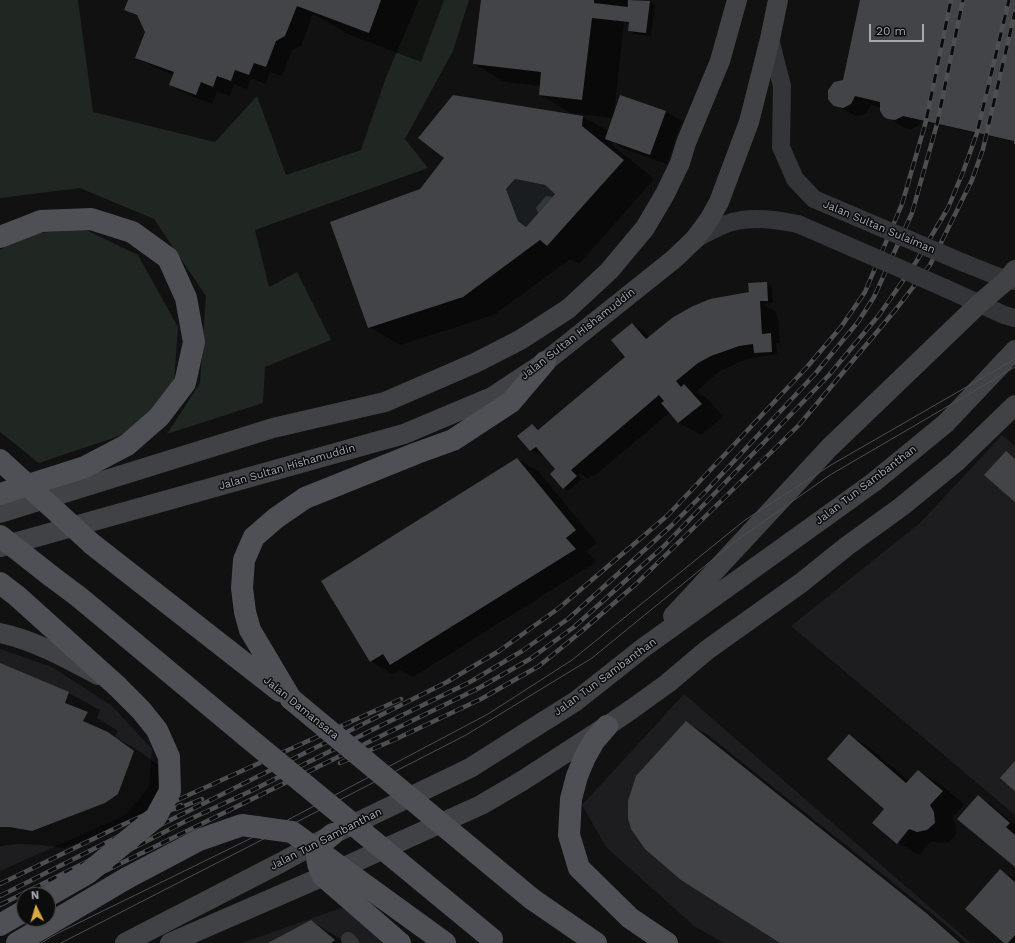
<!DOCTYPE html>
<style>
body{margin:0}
#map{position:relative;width:1015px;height:943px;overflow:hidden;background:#111112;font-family:"Work Sans",sans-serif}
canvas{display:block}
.north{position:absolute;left:16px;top:887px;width:40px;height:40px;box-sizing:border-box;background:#0c0c0d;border:1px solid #494a4f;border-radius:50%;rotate:355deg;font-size:11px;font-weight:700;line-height:16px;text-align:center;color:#a4a8b1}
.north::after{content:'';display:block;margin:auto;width:14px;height:18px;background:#daa941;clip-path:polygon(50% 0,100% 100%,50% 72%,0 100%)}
.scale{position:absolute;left:869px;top:24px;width:55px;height:18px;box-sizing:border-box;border:2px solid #a4a8b1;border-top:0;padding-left:5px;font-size:12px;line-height:14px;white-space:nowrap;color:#a4a8b1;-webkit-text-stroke:3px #0c0c0d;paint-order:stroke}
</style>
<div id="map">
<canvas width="1015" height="943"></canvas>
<div class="north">N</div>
<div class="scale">20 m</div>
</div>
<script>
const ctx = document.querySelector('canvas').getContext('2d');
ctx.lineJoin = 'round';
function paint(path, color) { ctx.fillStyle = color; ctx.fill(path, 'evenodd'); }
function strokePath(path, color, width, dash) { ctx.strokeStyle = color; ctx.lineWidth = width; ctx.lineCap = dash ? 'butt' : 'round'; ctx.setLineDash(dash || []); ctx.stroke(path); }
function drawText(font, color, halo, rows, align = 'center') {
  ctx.font = font + ' "Work Sans",sans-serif'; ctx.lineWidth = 3; ctx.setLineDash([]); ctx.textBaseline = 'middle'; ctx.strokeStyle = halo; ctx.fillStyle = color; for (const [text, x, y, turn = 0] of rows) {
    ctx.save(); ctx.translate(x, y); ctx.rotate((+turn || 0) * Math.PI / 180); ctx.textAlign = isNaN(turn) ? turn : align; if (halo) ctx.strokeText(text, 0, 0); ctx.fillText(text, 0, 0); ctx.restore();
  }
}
const built = new Path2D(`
 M1002 435 1015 446V815L791 626 921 522Z
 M0 649 52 667 112 706 152 749 149 787 126 815 0 871Z
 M684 694 971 943H724L694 926 606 847 582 805Z
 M344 907 383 943H242Z`);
const green = new Path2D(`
 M0 0H78L93 112 215 142 257 96 286 175 361 150 386 77 419 0H469L453 51 405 139 428 168 255 230 269 287 297 272 331 340 265 367 263 403 167 434 200 383 206 296 154 219 80 188 0 198Z
 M84 229 138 255 178 327 174 383 147 419 125 434 39 463 0 432V250L27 234Z`);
const water = new Path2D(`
 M515 179 545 185 555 194 526 227 518 221 506 189Z`);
const shadow = new Path2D(`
 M129 0H444L421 62 350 35 313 14 301 46 292 50 282 76 270 72 266 84 251 78 247 89 234 84 230 96 217 91 212 104 186 94 170 85 174 75 153 67 136 58 146 32 138 17 126 9Z
 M482 0H593L594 8 595 0H627L626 8H628L629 0 650 2 655 5 651 36 634 34 629 31 630 24 624 23 614 114 621 96 666 112 682 121 667 164 622 148 613 142 612 145 654 179 579 264 570 259 494 315 400 345 369 327 420 190 583 117 608 131 613 118 571 113 540 95 541 86 505 82 474 64ZM546 196 553 197 539 214 536 208Z
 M861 0H1015V142L921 121 919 125 912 129 905 128 889 118 881 107 871 105 867 113 864 115 856 116 835 105 829 90 834 83 844 81Z
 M766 283 772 286 773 303 765 304V306L776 312 777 317 778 318 780 343H776L777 354 747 359 720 371 696 392 706 397 723 417 701 435 679 423 670 412 594 476 592 475 588 478 580 474 578 475 582 479 568 491 563 488 557 469 544 455 542 456 531 450 532 425 540 430 627 357 632 324 643 330 650 338 750 293Z
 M517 459 539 472 597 543 587 551 596 562 413 677 399 669 393 674 371 661Z
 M0 665 69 693 100 710 97 718 118 731 115 737 139 751 165 770 149 812 137 820 64 848 42 845 17 844 0 846Z
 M686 722 708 735 947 926 966 943H781Z
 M849 735 870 748 909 781 918 771 940 784 964 804 952 818 956 826V835L949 842 939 843 931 841 919 855 898 843 886 808Z
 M978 797 989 803 1015 825V866Z
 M1000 870 1015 879V943H1006Z
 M311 921 347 943H271Z`);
const building = new Path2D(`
 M128 0H381L369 33 297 6 285 36 276 41 266 67 254 63 249 75 235 70 231 81 217 76 213 87 201 82 196 95 169 85 174 72 135 58 145 32 137 15 124 10Z
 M481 0H594V3L628 7V0L650 1 646 33 628 31 629 22 592 18 582 100 539 95 541 72 473 64Z
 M860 0H1015V144H1014V141L903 116 895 120 888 119 884 117 880 111V102L855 96 851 104 843 108 834 106 831 103 828 99V90L834 82 843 80Z
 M453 95 583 116 582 126 624 160 547 246 540 240 463 297 368 328 330 222 420 189 444 158 418 138ZM515 179 545 185 555 194 526 227 518 221 506 189Z
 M620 95 666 111 650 155 605 139Z
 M767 282 768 301H760L762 334 771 333 772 352 754 353 753 344 739 346 711 356 698 363 676 381 681 387 684 384 702 404 678 423 661 403 664 401 659 395 571 470 577 476 563 489 550 474 555 469 536 447 530 451 517 436 532 424 538 430 625 357 611 340 632 323 646 339 672 318 691 307 710 299 749 292 748 283Z
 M1006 451 1015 459V502L984 475Z
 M517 458 576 530 566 538 576 549 390 665 383 654 370 662 321 581Z
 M0 663 69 692 65 703 88 712 83 721 108 732 134 751 118 794 105 803 32 831 10 827H0Z
 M686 721 925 912 960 943H780L681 880 645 849 631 829 628 818V801L636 776Z
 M849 734 906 783 918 770 943 791 930 805 934 812 935 823 927 830 917 832 909 829 897 844 872 823 884 809 827 759Z
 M1015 761V791L1000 778Z
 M978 795 1010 823 1006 827 1015 835V867L957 819Z
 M1000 869 1015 882V935L1008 943H1004L965 909Z
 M311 920 335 940 331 943H268Z`);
const minor = new Path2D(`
 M348 939 352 943`);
const tertiary = new Path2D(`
 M770 39 782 86 781 147 795 179 814 199
 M695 239C707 233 719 226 732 222 754 216 776 220 798 224
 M964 263 1007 280 1015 281
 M945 288 1004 315 1015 318`);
const secondary = new Path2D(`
 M0 513 273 428 385 402 475 363 520 340 568 309 609 271 645 228 665 194 680 163 686 143 720 61 737 0
 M0 547 404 434 492 397 545 362 674 259 695 239 709 220 719 202 749 122 770 39 778 0
 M673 616 829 448 980 303 1007 280 1015 270
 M0 633C34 640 68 659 98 675
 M125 943 282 862 333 834 470 768 576 701 643 648 874 482 946 423 1015 350
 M170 943 333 872 481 805 522 781 607 726 632 709 668 683 707 650 801 583 847 546 901 507 956 462 1015 405`);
const primary = new Path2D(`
 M0 237 41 221 91 219 132 232 168 258 186 298 194 342 185 383 159 417 127 445 85 467 0 494
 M92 544 280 691
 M51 576 79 597 246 736
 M0 583 17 596 117 686
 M291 699 250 630 245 612 242 588 244 560 254 537 276 518 305 498 417 453 453 440 511 402 545 362
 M607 726 594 741 585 757 577 776 571 799 569 835 579 868 630 918 667 943
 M333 834C315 847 313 857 323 876L400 943
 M532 899 596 943
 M17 943 127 878`);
const tram = new Path2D(`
 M41 943 56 934 282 823 488 714 572 660 745 520 831 465 1015 359
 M61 943 466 735 592 658 733 543 830 475 1015 367`);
const rail = new Path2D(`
 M340 763 396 739 481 699 539 666 582 631 636 584 799 425 897 308 930 265 972 180 983 149 1015 12
 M176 809 202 799
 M0 884 120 826 401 699
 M41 895 186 821 255 789 378 727 470 682 522 651 568 619 671 526 707 490 815 374 858 322 874 297 912 213 937 124 963 0
 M0 896 181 805
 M48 899 479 688 530 659 574 627 663 547 829 375 879 315 916 262 948 208 963 172 977 133 1009 0
 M0 905 373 719 447 682 472 667 499 651 559 608 668 515 807 367 841 327 865 292 902 204 926 121 951 0
 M0 916 24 904
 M0 923 24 911`);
const tertiaryBridge = new Path2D(`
 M814 199 964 263
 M798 224 945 288`);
const primaryBridge = new Path2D(`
 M0 460 92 544
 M0 536 51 576
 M291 699 532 899
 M246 736 492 939
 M127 878 199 840 242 825 292 832 445 943
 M48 896 88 873 156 817 170 791 169 757 157 730 141 710 117 686
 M0 925 24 911`);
const streetNames = [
 ["Jalan Sultan Sulaiman",879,227,23],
 ["Jalan Sultan Hishamuddin",578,334,-38],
 ["Jalan Sultan Hishamuddin",287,467,-16],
 ["Jalan Tun Sambanthan",866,485,-37],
 ["Jalan Tun Sambanthan",605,677,-36],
 ["Jalan Damansara",301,708,39],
 ["Jalan Tun Sambanthan",326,839,-27]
];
paint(built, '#1d1d1f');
paint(green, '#202621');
paint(water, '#30373d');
paint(shadow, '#0007');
paint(building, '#434447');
strokePath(minor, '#343539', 14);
strokePath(tertiary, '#343539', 18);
strokePath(secondary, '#414246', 20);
strokePath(primary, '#4f5055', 22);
strokePath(tram, '#4e4f53', 1);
strokePath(rail, '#4e4f53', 4.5);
strokePath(rail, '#0c0c0d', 3, [9]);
strokePath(tertiaryBridge, '#343539', 18);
strokePath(primaryBridge, '#4f5055', 22);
drawText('11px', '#a4a8b1', '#0c0c0d', streetNames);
</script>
